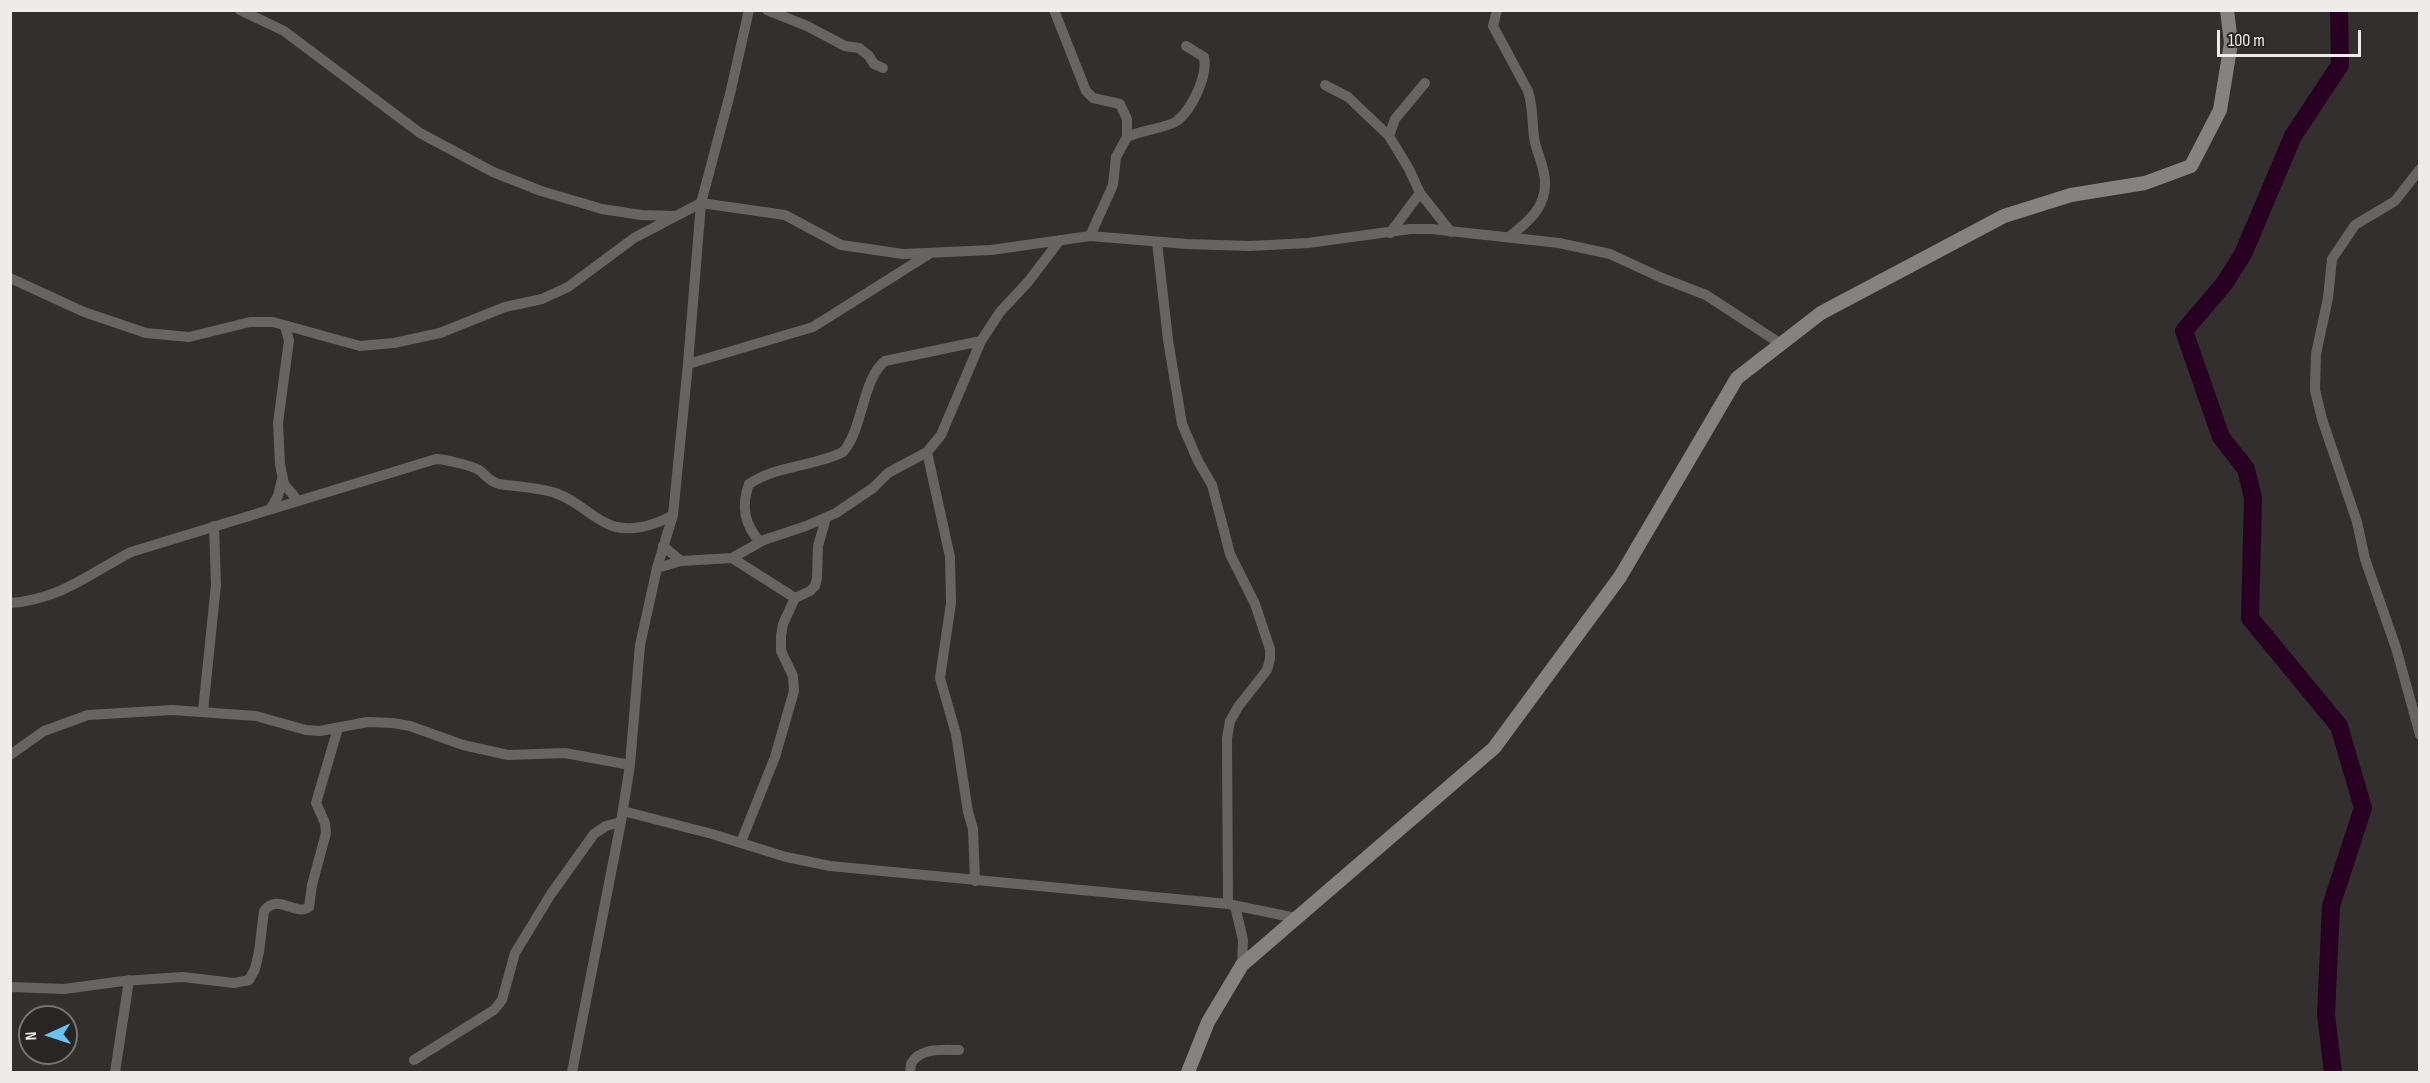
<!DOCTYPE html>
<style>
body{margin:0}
#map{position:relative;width:2430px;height:1083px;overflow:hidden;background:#322f2e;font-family:"Sofia Sans Condensed",sans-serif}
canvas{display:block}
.frame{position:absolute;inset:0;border:12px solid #eeeceb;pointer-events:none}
.north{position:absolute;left:18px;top:1005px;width:60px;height:60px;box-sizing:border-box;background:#282524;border:2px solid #777574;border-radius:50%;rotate:267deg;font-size:16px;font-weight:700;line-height:24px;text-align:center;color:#eeeceb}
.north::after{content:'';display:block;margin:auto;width:21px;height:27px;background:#68c4f0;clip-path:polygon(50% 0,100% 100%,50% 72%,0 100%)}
.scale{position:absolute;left:2217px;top:30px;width:144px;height:27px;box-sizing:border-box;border:3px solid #eeeceb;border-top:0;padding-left:8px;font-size:18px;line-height:21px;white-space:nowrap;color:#eeeceb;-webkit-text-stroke:4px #282524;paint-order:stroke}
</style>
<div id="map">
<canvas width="2430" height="1083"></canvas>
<div class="frame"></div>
<div class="north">N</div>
<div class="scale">100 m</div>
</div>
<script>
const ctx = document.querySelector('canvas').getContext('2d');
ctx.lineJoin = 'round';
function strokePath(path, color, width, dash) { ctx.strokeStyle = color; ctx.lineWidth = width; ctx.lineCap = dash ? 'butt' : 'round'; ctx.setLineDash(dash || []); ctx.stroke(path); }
const river = new Path2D(`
 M2333 1072 2326 1015 2331 906 2363 808 2339 726 2250 618 2253 498 2246 469 2221 437 2184 331 2224 284 2243 254 2293 136 2340 65 2339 10`);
const street = new Path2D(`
 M240 10 284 31 420 133 493 172 541 191 602 209 641 215 674 216
 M767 10 807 26 845 46 859 48 869 56 874 64 883 68
 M1054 10 1086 91 1093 98 1120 104 1127 119V137L1116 157 1113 185 1090 236
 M1497 10 1493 26 1528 91C1533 106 1532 121 1534 137 1536 152 1545 167 1545 182 1546 208 1528 222 1509 237
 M1325 85 1348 97 1389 136 1409 169 1420 193 1451 232
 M1389 136 1395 119 1425 83
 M1127 137C1140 130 1167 128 1177 121 1192 109 1208 76 1204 57L1186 46
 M2420 169 2395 201 2355 225 2332 259 2328 298 2316 354 2315 390 2322 419 2357 522 2365 559 2396 648 2420 735
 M1390 233 1420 193
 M1157 242 1168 340 1182 424 1198 461 1212 485 1230 554 1255 604 1270 649V659L1267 670 1238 707 1230 721 1227 738 1228 904
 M10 278 84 312 146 333 189 337 250 322H273L360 346 394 343 440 333 505 307 542 299 568 287 634 238 701 203 785 215 841 245 903 254 991 250 1090 236 1187 244 1249 246 1308 243 1410 229H1431L1559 243 1610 254 1662 278 1706 295 1781 344
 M285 327 289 340 278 423 280 464 284 484 298 501
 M688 364 813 327 929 254
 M927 452 950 557 951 603 940 678 956 734 968 812 973 829 975 881
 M271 508 278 496 282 479
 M760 542C744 524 741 506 749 484 777 465 813 467 843 452 863 430 862 379 885 361L981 341
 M663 546 681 561
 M732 558 795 598
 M657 568 681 561 732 558 764 540 806 526 836 513 873 488 888 473 927 452 941 435 981 341 1000 312 1028 282 1060 240
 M10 603C61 599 89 574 131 552L436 459C444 459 473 466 479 470 487 476 489 481 499 484 518 487 540 487 558 494 577 501 589 515 606 523 626 534 654 526 673 515
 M203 711 216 585 214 526
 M10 755 44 731 88 715 172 710 256 716 306 730 320 731 367 722 393 723 410 726 463 745 508 755 565 753 630 765
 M623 811 712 834 786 857 830 866 1228 904 1296 918
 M741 842 775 757 794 691 793 676 781 651V636L783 624 795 598 810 591 815 586 817 578 818 546 826 518
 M1235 906 1243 940 1242 965
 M10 987 64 989 123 981 183 977 234 983 249 980 255 969 259 952 264 911C278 892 295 917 309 907L312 885 326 833 325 823 316 803 338 728
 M414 1060 494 1010 502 1000 515 953 551 894 594 834 606 826 621 822
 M115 1072 129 980
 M572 1072 621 822 630 765 640 645 657 568 673 515 688 364 701 203 730 94 749 10
 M910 1072 911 1064C920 1047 944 1050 959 1050`);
const secondary = new Path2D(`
 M1188 1072 1208 1022 1242 965 1494 748 1620 577 1737 378 1821 313 2004 216 2071 195 2145 183 2191 166 2220 110 2231 43 2227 10`);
strokePath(river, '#280021', 18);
strokePath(street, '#666564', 10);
strokePath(secondary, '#848381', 14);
</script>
